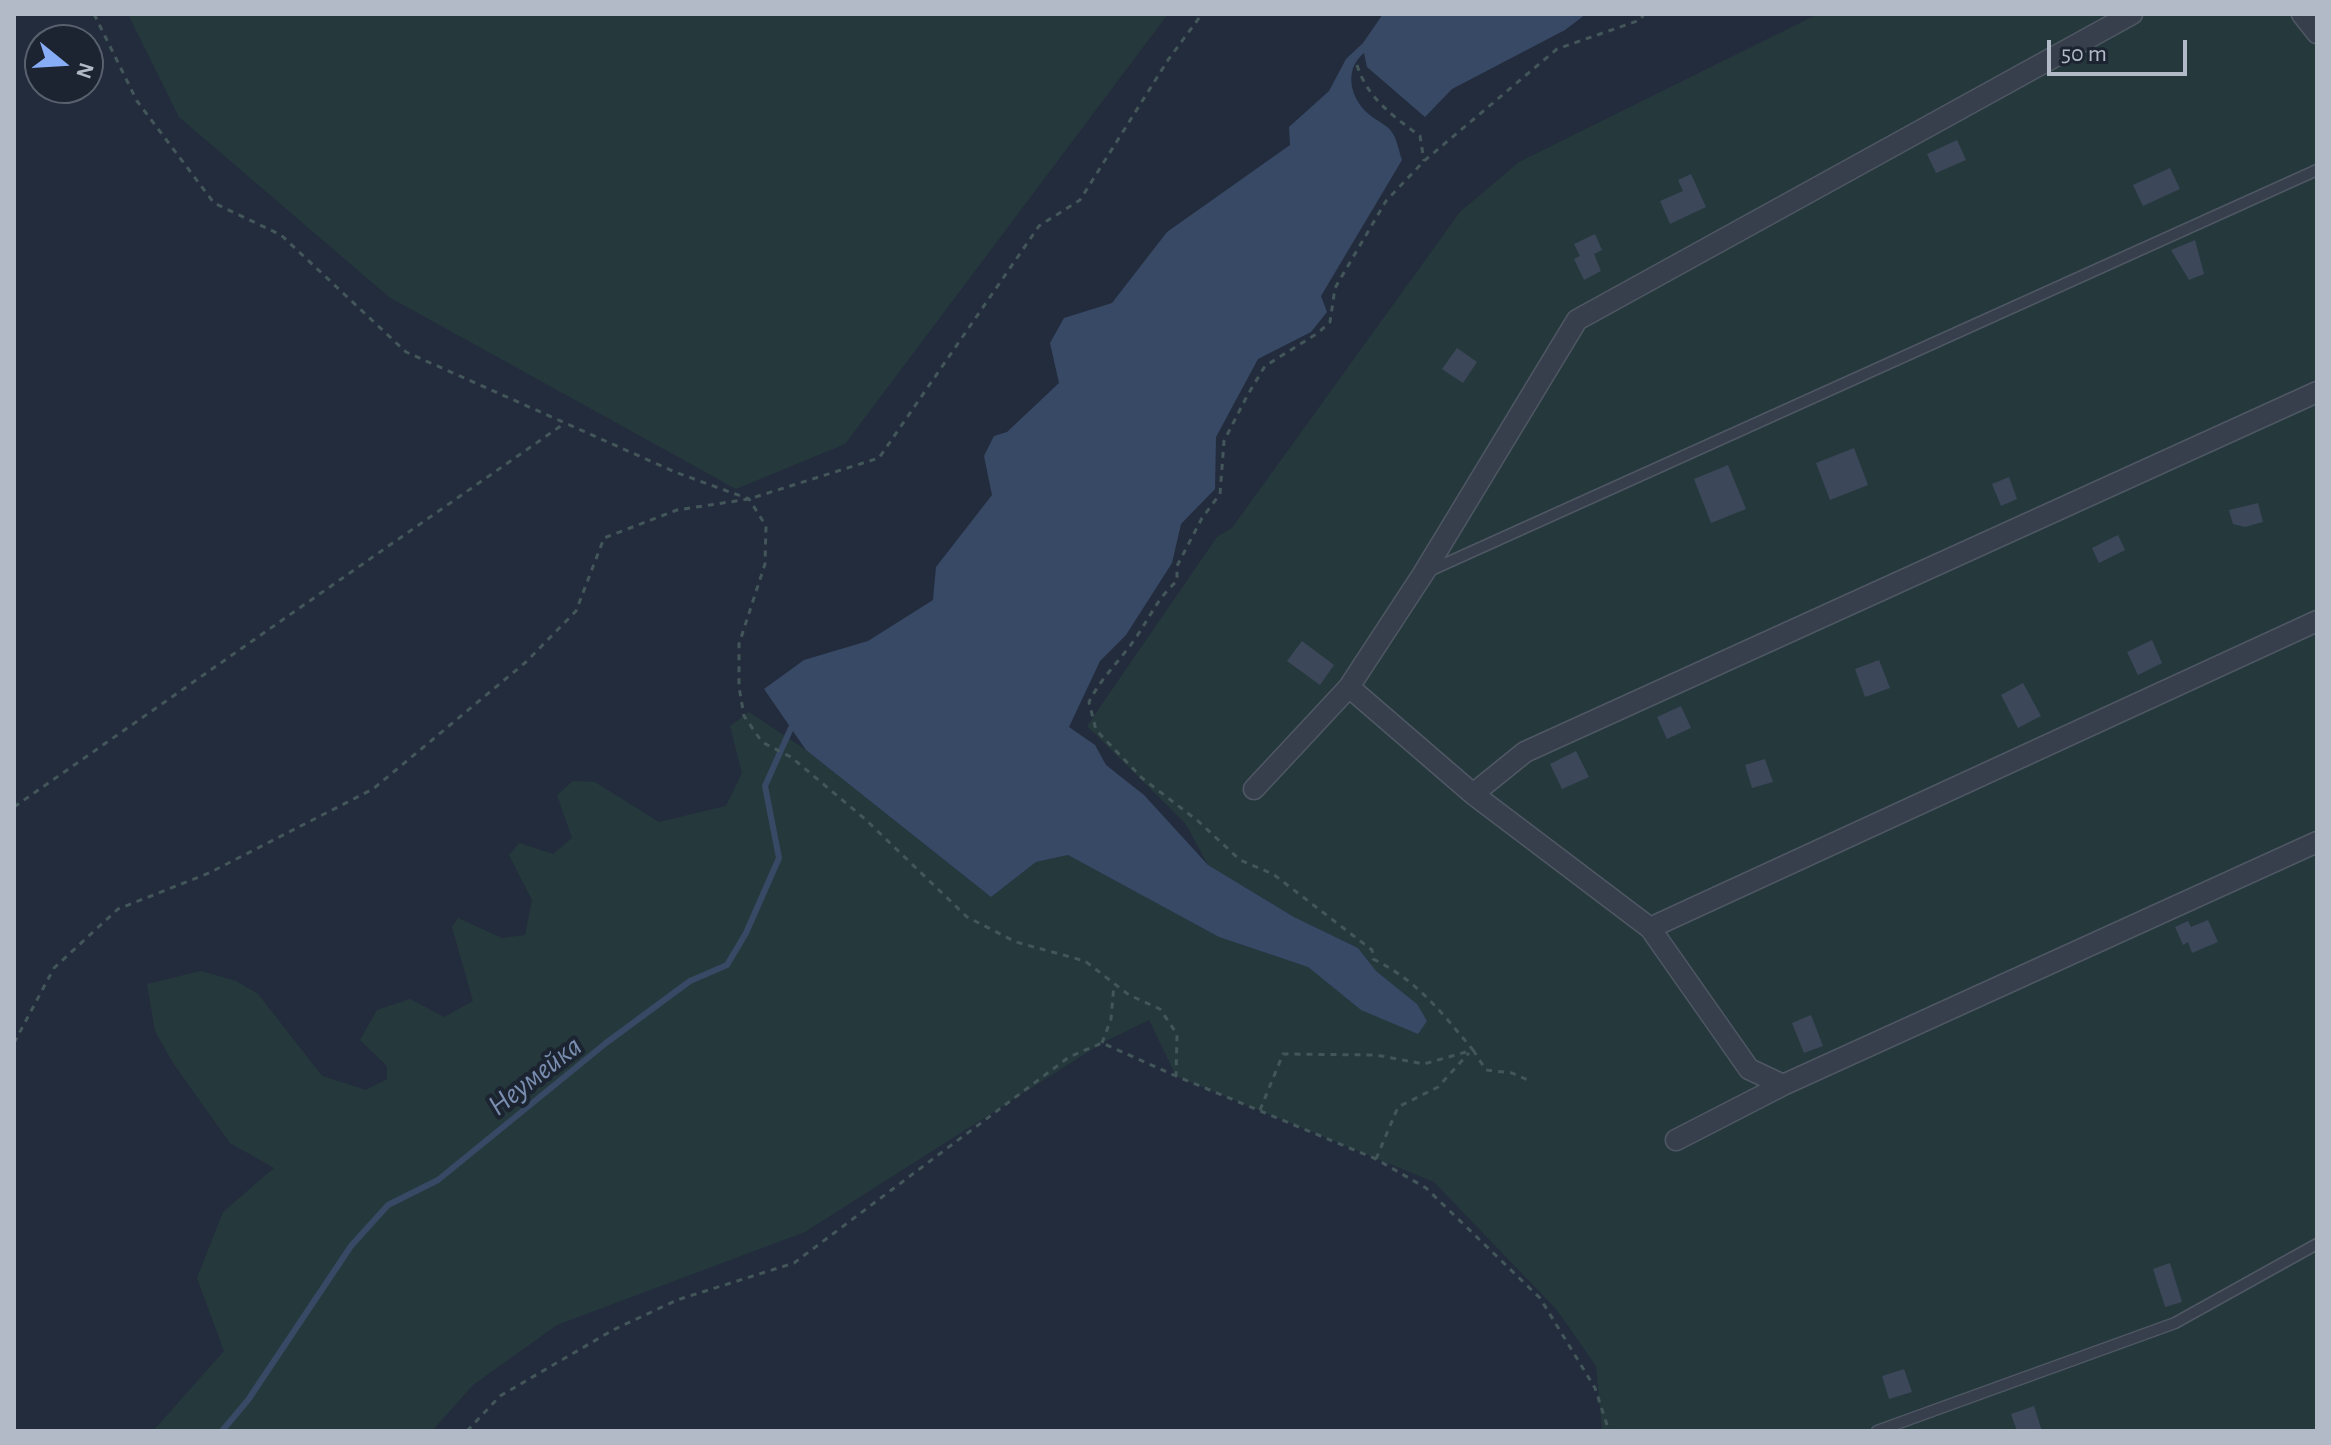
<!DOCTYPE html>
<meta charset="utf-8">
<style>
body{margin:0}
#map{position:relative;width:2331px;height:1445px;overflow:hidden;background:#232c3c;font-family:"Alegreya Sans",sans-serif}
canvas{display:block}
.frame{position:absolute;inset:0;border:16px solid #b2bac8;pointer-events:none}
.north{position:absolute;left:24px;top:24px;width:80px;height:80px;box-sizing:border-box;background:#1c2431;border:2px solid #58606d;border-radius:50%;rotate:108deg;font-size:22px;font-weight:700;line-height:32px;text-align:center;color:#b2bac8}
.north::after{content:'';display:block;margin:auto;width:28px;height:36px;background:#88adf7;clip-path:polygon(50% 0,100% 100%,50% 72%,0 100%)}
.scale{position:absolute;left:2047px;top:40px;width:140px;height:36px;box-sizing:border-box;border:4px solid #b2bac8;border-top:0;padding-left:10px;font-size:24px;line-height:28px;white-space:nowrap;color:#b2bac8;-webkit-text-stroke:6px #1c2431;paint-order:stroke}
</style>
<div id="map">
<canvas width="2331" height="1445"></canvas>
<div class="frame"></div>
<div class="north">N</div>
<div class="scale">50 m</div>
</div>
<script>
const ctx = document.querySelector('canvas').getContext('2d');
ctx.lineJoin = 'round';
function paint(path, color) { ctx.fillStyle = color; ctx.fill(path, 'evenodd'); }
function strokePath(path, color, width, dash) { ctx.strokeStyle = color; ctx.lineWidth = width; ctx.lineCap = dash ? 'butt' : 'round'; ctx.setLineDash(dash || []); ctx.stroke(path); }
function drawText(font, color, halo, rows, align = 'center') {
  ctx.font = font + ' "Alegreya Sans",sans-serif'; ctx.lineWidth = 8; ctx.setLineDash([]); ctx.textBaseline = 'middle'; ctx.strokeStyle = halo; ctx.fillStyle = color; for (const [text, x, y, turn = 0] of rows) {
    ctx.save(); ctx.translate(x, y); ctx.rotate((+turn || 0) * Math.PI / 180); ctx.textAlign = isNaN(turn) ? turn : align; if (halo) ctx.strokeText(text, 0, 0); ctx.fillText(text, 0, 0); ctx.restore();
  }
}
const green = new Path2D(`
 M128 14H1168L845 444 736 489 389 297 179 117Z
 M1818 14H2317V1431H1602L1596 1366 1557 1310 1434 1182 1176 1076 1149 1020 1102 1043 805 1232 557 1325 473 1385 432 1431H153L224 1351 197 1278 223 1212 274 1168 230 1143 173 1063 155 1031 147 984 201 971 236 981 258 994 322 1076 366 1090 387 1079V1066L360 1040 377 1010 410 999 444 1017 473 1001 452 927 458 918 502 938 525 935 532 900 509 855 519 843 553 854 572 838 557 795 573 781 595 782 659 822 726 806 742 773 730 726 749 712 806 750 991 897 1036 862 1068 855 1219 937 1308 967 1361 1010 1417 1004 1376 971 1358 948 1294 917 1208 865 1185 823 1087 726 1217 537 1232 528 1460 212 1519 162Z`);
const water = new Path2D(`
 M1383 14H1586L1565 30 1452 89 1425 117 1367 67 1364 53C1343 70 1350 100 1371 116 1377 121 1387 125 1391 131 1397 138 1399 152 1402 160L1321 296 1327 312 1311 332 1258 359 1216 437 1215 489 1181 524 1172 563 1126 635 1100 661 1069 727 1095 745 1106 765 1144 795 1208 865 1294 917 1358 948 1376 971 1417 1004 1427 1021 1418 1034 1361 1010 1308 967 1219 937 1068 855 1036 862 991 897 806 750 764 689 804 660 868 641 933 600 936 567 992 495 984 456 994 436 1007 432 1059 383 1050 343 1064 318 1112 303 1167 232 1290 145 1289 127 1329 91 1346 59 1363 43Z`);
const stream = new Path2D(`
 M222 1431 248 1400 351 1246 388 1205 438 1180 606 1043 690 981 727 965 746 933 779 858 765 786 791 728`);
const building = new Path2D(`
 M1957 140 1966 160 1936 173 1927 154Z
 M2170 168 2180 189 2143 206 2133 185Z
 M1691 174 1706 207 1670 224 1660 201 1683 191 1678 180Z
 M1595 234 1602 250 1594 254 1601 271 1584 280 1574 259 1580 256 1574 244Z
 M2195 240 2204 274 2189 280 2171 250Z
 M1457 348 1477 362 1463 383 1442 369Z
 M1854 448 1868 485 1830 500 1816 463Z
 M1728 465 1746 509 1711 523 1694 479Z
 M2009 477 2017 499 2001 506 1992 484Z
 M2258 503 2263 522 2245 527 2233 524 2229 510Z
 M2118 535 2125 550 2099 563 2092 548Z
 M2152 640 2162 663 2138 675 2127 652Z
 M1302 641 1334 665 1320 685 1287 661Z
 M1879 660 1890 688 1865 697 1855 669Z
 M2023 683 2041 716 2018 728 2001 695Z
 M1681 706 1691 728 1667 739 1657 717Z
 M1576 751 1589 777 1562 789 1550 764Z
 M1765 759 1773 782 1752 788 1745 765Z
 M2208 920 2218 942 2192 953 2188 942 2183 945 2175 927 2188 921 2191 927Z
 M1811 1015 1823 1046 1804 1053 1792 1023Z
 M2170 1263 2182 1302 2165 1307 2153 1269Z
 M1904 1369 1912 1392 1889 1399 1882 1376Z
 M2034 1406 2042 1431H2017L2011 1414Z`);
const path = new Path2D(`
 M94 14 137 101 214 203 281 235 406 352 675 472 749 499 766 526 765 564 739 644V687L744 716 762 742 791 757 865 819 967 917 1016 942 1085 961 1129 995 1160 1009 1177 1034 1176 1076 1376 1159 1426 1188 1540 1298 1595 1388 1609 1431
 M1357 65C1367 98 1393 116 1420 136L1424 161
 M14 807 565 423
 M14 1043 54 968 118 909 209 873 373 789 526 662 576 611 604 538 677 510 749 499 879 458 1039 226 1080 200 1168 60 1202 14
 M1102 1043 1111 1019 1114 985
 M1473 1050 1486 1070 1512 1073 1530 1081
 M1260 1110 1283 1054 1376 1055 1424 1064 1473 1050C1442 1013 1417 980 1373 959L1372 950 1273 874 1240 860 1198 821 1142 778 1096 730 1089 702C1102 676 1122 659 1137 636 1151 615 1158 598 1177 581V566L1202 518 1220 494 1224 441 1247 396 1265 366 1318 333 1330 322 1335 288 1386 201 1424 161 1557 49 1640 20 1644 14
 M1376 1159 1398 1107 1438 1087 1469 1053
 M467 1431 500 1396 613 1330 677 1300 794 1263 1069 1057 1102 1043 1176 1076`);
const lane = new Path2D(`
 M1429 571 2317 170
 M1877 1431 2175 1323 2317 1244`);
const street = new Path2D(`
 M2132 14 1577 320 1423 574 1349 687 1473 794 1650 928 1749 1069 1783 1085 2317 842
 M2302 14 2317 33
 M1254 789 1349 687
 M1473 794 1525 752 2317 392
 M1650 928 2317 621
 M1676 1140 1783 1085`);
const waterNames = [
 ["Неумейка",535,1076,-38]
];
paint(green, '#25393d');
paint(water, '#384966');
strokePath(stream, '#384966', 6);
paint(building, '#3c4759');
strokePath(lane, '#4f5764', 13);
strokePath(street, '#4f5764', 23);
strokePath(path, '#43565a', 3, [6, 6]);
strokePath(lane, '#373f4c', 10);
strokePath(street, '#373f4c', 20);
drawText('italic 30px', '#7a8eb0', '#1c2431', waterNames);
</script>
